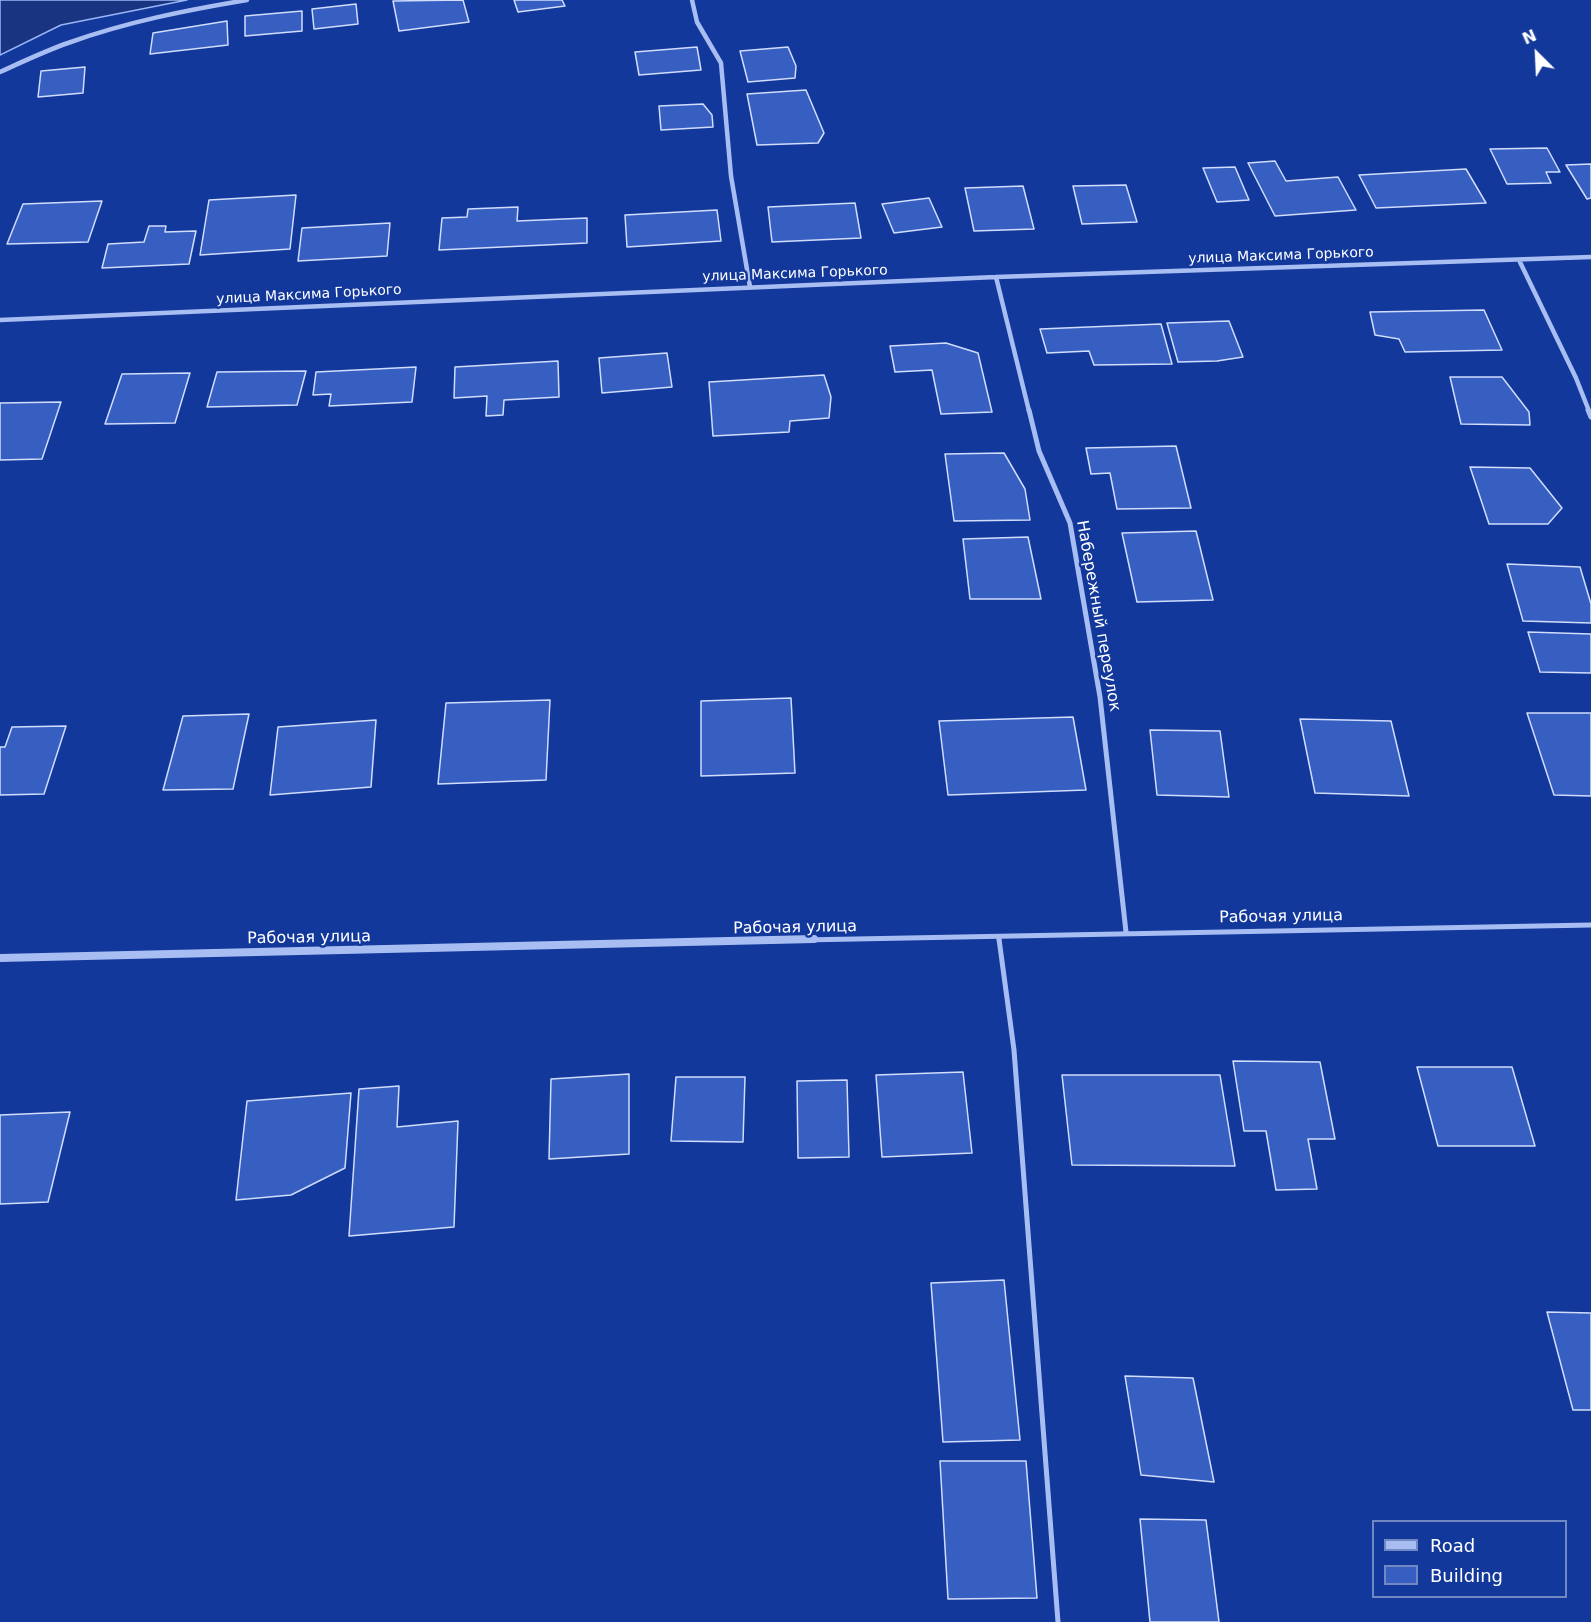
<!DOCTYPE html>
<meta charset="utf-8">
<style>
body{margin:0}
#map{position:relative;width:1591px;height:1622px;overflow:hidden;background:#13389b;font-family:"DejaVu Sans",sans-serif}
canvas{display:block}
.legend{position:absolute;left:1372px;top:1520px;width:195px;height:78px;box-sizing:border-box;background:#13389b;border:2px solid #7188c3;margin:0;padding:8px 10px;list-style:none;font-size:18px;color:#fff}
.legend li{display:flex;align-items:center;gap:12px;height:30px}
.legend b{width:30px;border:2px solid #7188c3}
.north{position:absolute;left:1507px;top:24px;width:60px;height:60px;-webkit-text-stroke:4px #13389b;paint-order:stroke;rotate:336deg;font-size:16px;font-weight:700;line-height:24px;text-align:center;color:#fff}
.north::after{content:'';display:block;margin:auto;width:21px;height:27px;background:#fff;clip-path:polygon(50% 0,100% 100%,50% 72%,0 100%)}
</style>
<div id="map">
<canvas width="1591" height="1622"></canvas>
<ul class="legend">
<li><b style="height:8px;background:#a8bef3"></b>Road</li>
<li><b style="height:16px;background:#375ec1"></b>Building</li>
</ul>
<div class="north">N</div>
</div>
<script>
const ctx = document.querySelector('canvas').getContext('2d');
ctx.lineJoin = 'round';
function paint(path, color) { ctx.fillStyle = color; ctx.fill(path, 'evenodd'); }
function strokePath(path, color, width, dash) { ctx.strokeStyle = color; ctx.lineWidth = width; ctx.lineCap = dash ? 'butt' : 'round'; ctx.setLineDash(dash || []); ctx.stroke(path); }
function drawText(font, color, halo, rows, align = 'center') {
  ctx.font = font + ' "DejaVu Sans",sans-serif'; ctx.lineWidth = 5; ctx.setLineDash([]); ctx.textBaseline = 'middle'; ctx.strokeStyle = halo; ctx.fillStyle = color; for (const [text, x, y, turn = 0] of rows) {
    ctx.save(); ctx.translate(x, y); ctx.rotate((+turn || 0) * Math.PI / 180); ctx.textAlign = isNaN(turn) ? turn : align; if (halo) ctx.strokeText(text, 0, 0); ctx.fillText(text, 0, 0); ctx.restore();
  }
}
const water = new Path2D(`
 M0 0H187L61 25 0 55Z`);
const building = new Path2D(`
 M463 0 469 22 399 31 393 1Z
 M514 0H562L565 6 518 12Z
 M356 4 358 24 314 29 312 9Z
 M302 11V31L245 36V16Z
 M227 21 228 45 150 54 153 33Z
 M697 47 701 70 639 75 635 52Z
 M788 47 796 66 795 78 748 82 740 51Z
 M85 67 83 93 38 97 41 71Z
 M806 90 824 133 818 143 757 145 747 94Z
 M703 104 712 115 713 127 661 130 659 106Z
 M1547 148 1560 172H1546L1551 183 1507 184 1490 149Z
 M1275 161 1286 181 1338 177 1356 210 1275 216 1248 163Z
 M1591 164V198L1587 199 1566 165Z
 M1235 167 1249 200 1217 202 1203 168Z
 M1466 169 1486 203 1376 208 1359 175Z
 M1126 185 1137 222 1082 224 1073 186Z
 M1023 186 1034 229 974 231 965 188Z
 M296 195 290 249 200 255 209 200Z
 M929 198 942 227 894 233 882 204Z
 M102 201 88 242 7 244 23 204Z
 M855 203 861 238 772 242 768 207Z
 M518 207 517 221 587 218V243L439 250 442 218 467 217 468 209Z
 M717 210 721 241 627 247 625 215Z
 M390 223 387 256 298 261 302 228Z
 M149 226H166L165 232 196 231 189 264 102 268 108 244 144 242Z
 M1484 310 1502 350 1405 352 1399 339 1375 335 1370 312Z
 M1229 321 1243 357 1217 361 1178 362 1167 323Z
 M1161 324 1172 364 1094 365 1089 351 1047 353 1040 329Z
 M946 343 978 353 992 412 941 414 932 370 895 372 890 346Z
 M667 353 672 387 602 393 599 358Z
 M558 361 559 397 504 400 503 415 486 416 487 396 454 398 455 367Z
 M416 367 412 402 329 406 331 394 313 395 316 372Z
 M306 371 297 405 207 407 217 372Z
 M190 373 175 423 105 424 122 374Z
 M824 375 831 397 829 418 790 421 789 432 713 436 709 382Z
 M1450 377H1502L1529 412 1530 425 1461 424Z
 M61 402 42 459 0 460V403Z
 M1176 446 1191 508 1117 509 1110 473 1091 474 1086 448Z
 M1004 453 1025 489 1030 520 954 521 945 454Z
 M1470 467 1530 468 1562 508 1548 524H1489Z
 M1196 531 1213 600 1137 602 1122 533Z
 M1028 537 1041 599H970L963 539Z
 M1507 564 1580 567 1591 604V623L1523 621Z
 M1528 632 1591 634V673L1540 672Z
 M791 698 795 773 701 776V701Z
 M550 700 546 780 438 784 446 703Z
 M1527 713H1591V796L1554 795Z
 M249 714 233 789 163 790 183 716Z
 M1073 717 1086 790 948 795 939 721Z
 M1300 719 1391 721 1409 796 1315 793Z
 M376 720 371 787 270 795 278 727Z
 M66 726 44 794 0 795V747H5L12 727Z
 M1150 730 1220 731 1229 797 1157 795Z
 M1233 1061 1320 1062 1335 1139H1308L1317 1189 1276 1190 1266 1131H1244Z
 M1417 1067H1512L1535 1146H1438Z
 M963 1072 972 1153 882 1157 876 1075Z
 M629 1074V1154L549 1159 551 1079Z
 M1062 1075H1220L1235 1166 1072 1165Z
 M676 1077H745L743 1142 671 1141Z
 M847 1080 849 1157 798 1158 797 1081Z
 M399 1086 397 1127 458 1121 454 1227 349 1236 359 1089Z
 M351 1093 345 1168 291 1195 236 1200 247 1101Z
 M70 1112 48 1202 0 1204V1115Z
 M1004 1280 1020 1440 943 1442 931 1283Z
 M1547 1312 1591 1313V1410H1573Z
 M1125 1376 1193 1378 1214 1482 1141 1475Z
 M940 1461H1026L1037 1598 948 1599Z
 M1140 1519 1206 1520 1219 1622H1150Z`);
const laneFar1 = new Path2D(`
 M999 937V941`);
const lane = new Path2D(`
 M999 939 1014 1050 1058 1622`);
const streetFar2 = new Path2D(`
 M692 0 697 22 721 63 731 176 750 287
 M0 72C22 62 45 51 68 43 126 22 187 10 247 0
 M1519 260 1576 378 1589 411
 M996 277 1029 411
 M0 320 996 277 1591 257`);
const streetFar1 = new Path2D(`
 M1029 410 1039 451 1070 523 1100 697 1126 932
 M1588 410 1591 417
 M750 941 1591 925`);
const street = new Path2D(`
 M0 958 814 939`);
const farStreetnames = [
 ["улица Максима Горького",1281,256,-2],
 ["улица Максима Горького",795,274,-2],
 ["улица Максима Горького",309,295,-3]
];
const streetNames = [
 ["Набережный переулок",1098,616,80],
 ["Рабочая улица",1281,917,-1],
 ["Рабочая улица",795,928,-1],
 ["Рабочая улица",309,938,-1]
];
paint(water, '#193581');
strokePath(water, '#9ab6f6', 1.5);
paint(building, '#375ec1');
strokePath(building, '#d0ddfd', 1.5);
strokePath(laneFar1, '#a8bef3', 4.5);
strokePath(lane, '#a8bef3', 5);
strokePath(streetFar2, '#a8bef3', 4.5);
strokePath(streetFar1, '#a8bef3', 5);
strokePath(street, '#a8bef3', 8);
drawText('14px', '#fff', '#13389b', farStreetnames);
drawText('16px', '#fff', '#13389b', streetNames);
</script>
